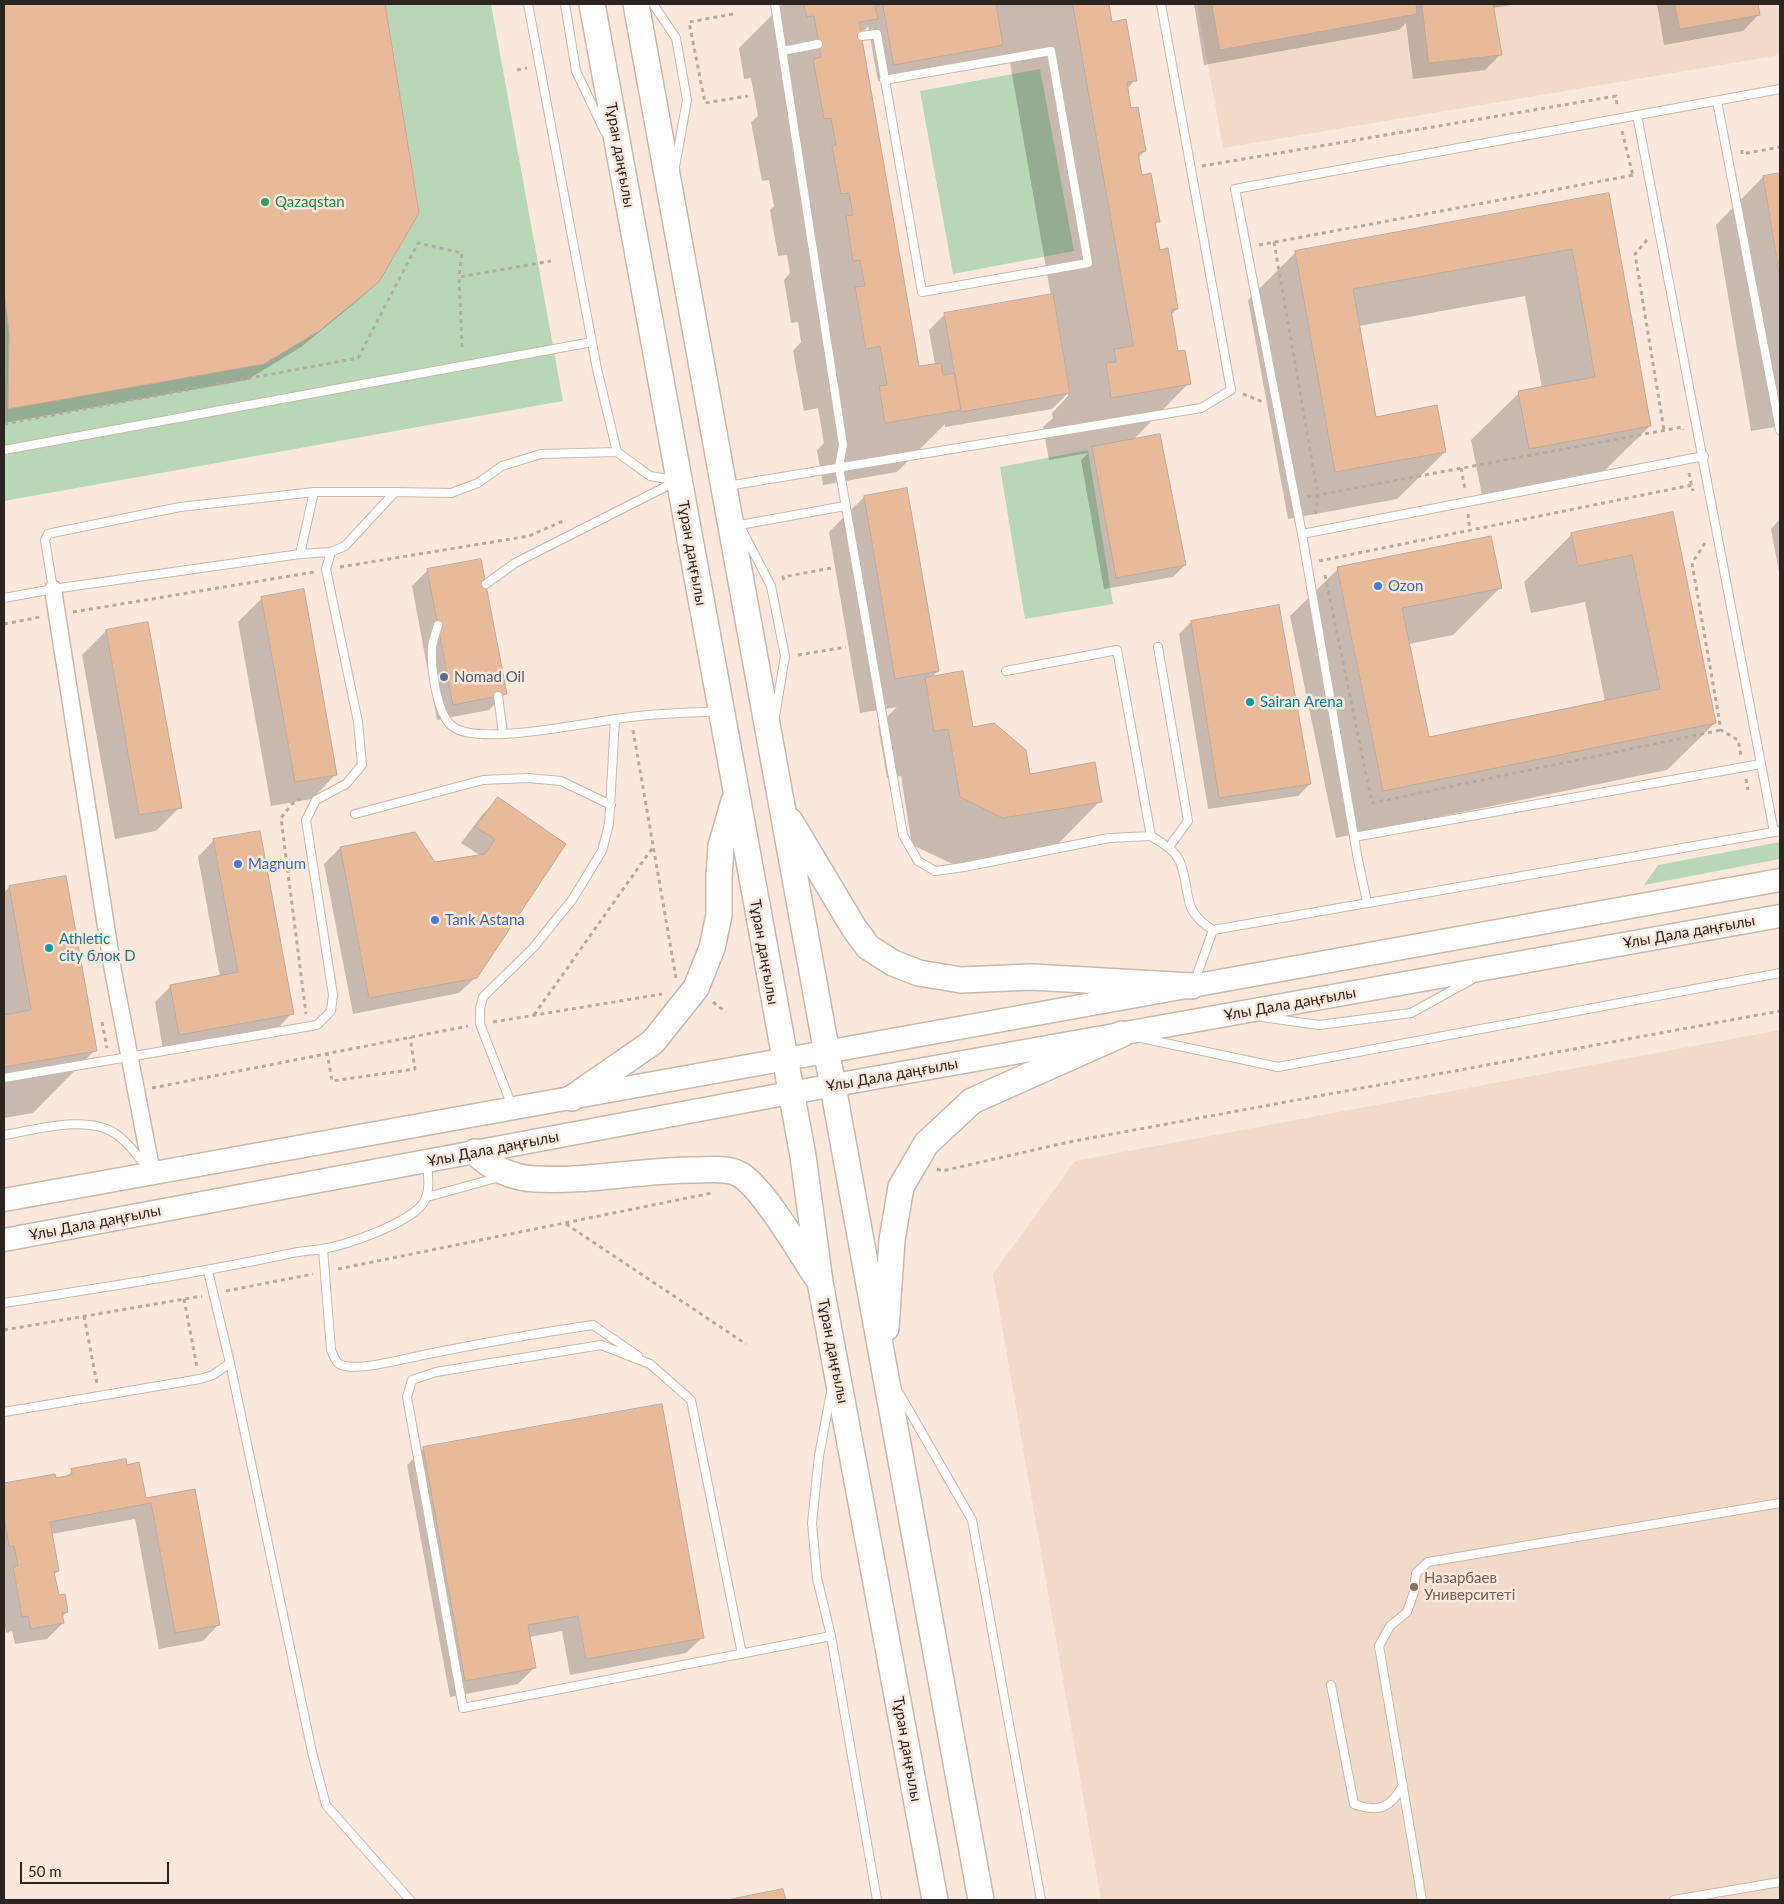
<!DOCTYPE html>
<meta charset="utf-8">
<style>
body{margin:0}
#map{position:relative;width:1784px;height:1904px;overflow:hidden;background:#fae8dc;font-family:Lato,sans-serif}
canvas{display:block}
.frame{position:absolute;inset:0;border:5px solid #2b2420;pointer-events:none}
.scale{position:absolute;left:20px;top:1862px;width:149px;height:22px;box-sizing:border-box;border:2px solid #2b2420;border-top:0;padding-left:6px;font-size:15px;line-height:18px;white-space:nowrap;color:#2b2420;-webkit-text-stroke:4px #fae8dc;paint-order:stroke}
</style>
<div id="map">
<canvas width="1784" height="1904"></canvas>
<div class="frame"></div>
<div class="scale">50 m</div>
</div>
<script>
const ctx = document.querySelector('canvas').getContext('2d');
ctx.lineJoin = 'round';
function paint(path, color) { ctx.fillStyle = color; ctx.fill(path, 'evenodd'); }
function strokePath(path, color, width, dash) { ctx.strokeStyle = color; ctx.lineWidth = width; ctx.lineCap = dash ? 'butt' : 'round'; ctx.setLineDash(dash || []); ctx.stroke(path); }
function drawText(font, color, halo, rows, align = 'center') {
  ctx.font = font + ' Lato,sans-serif'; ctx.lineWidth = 5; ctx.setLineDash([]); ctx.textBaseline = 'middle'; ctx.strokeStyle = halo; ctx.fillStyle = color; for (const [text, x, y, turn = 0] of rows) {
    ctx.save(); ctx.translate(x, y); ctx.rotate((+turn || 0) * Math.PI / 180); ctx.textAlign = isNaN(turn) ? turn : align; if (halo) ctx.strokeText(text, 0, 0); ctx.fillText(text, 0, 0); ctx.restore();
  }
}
const built = new Path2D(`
 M1197 4H1780V55L1223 148Z
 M1780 1030V1900H1101L993 1274 1075 1161Z`);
const green = new Path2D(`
 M4 4H491L563 401 4 501Z
 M1040 69 1074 251 953 274 920 91Z
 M1088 450 1113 604 1025 619 1000 467Z
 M1780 842V859L1644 885 1658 865Z`);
const shadow = new Path2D(`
 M4 4H384L418 213 378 281 361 298 301 347 247 380 4 423Z
 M783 4H1107L1111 23 1135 80 1127 89 1130 109 1145 151 1138 158 1141 176 1158 221 1155 225 1159 251 1177 309 1171 315 1177 353 1189 383 1132 441 1185 565 1173 577 1104 589 1081 460 1088 453 1049 460 1043 427 1053 418 1052 413 1068 396V393L1052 409 945 427V424L897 472 823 485 817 450 824 443 818 408 804 411 793 351 801 342 798 322 791 323 784 280 790 273 787 255 778 256 770 210 774 206 769 180 762 181 751 122 758 116 751 78 744 79 739 48ZM868 26 878 81 987 59 989 67 1010 63 1051 296 945 314 929 330 935 365 918 368 860 35Z
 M1194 4H1517L1493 8 1501 54 1485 70 1413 79 1406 23 1399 30 1204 65Z
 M1657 4H1757L1759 14 1743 31 1664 45Z
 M1780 174V426L1751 431 1716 225 1763 177Z
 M1608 195 1650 426 1602 473 1482 495 1471 440 1519 393 1542 388 1525 296 1359 326 1376 418 1445 452 1397 499 1288 519 1248 300 1295 253Z
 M864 497 938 671 931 678 972 728 1029 775 1100 801 1053 849 955 865 912 845 901 776 887 778 878 726 897 707 860 713 829 532Z
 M1672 514 1715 723 1667 770 1336 838 1290 616 1338 569 1501 587 1453 635 1409 644 1428 738 1605 702 1585 602 1531 613 1524 582 1572 534Z
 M1780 519V577L1771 529Z
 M428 570 505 694 489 710 437 720 412 586Z
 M262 598 336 774 312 799 271 806 238 622Z
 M1191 622 1310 784 1298 796 1208 809 1179 634Z
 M106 631 180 807 156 831 115 839 82 655Z
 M498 799 564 844 476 977 459 993 353 1014 324 864 340 848 434 864 481 856 461 843 482 815Z
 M214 840 292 1013 276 1030 163 1050 155 1002 171 986 220 977 198 857Z
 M9 887 95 1050 33 1113 4 1118V893Z
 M424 1448 703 1637 686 1653 570 1675 562 1631 529 1637 534 1668 518 1684 450 1697 407 1465Z
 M126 1466 145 1500 194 1491 219 1624 203 1641 159 1649 135 1519 51 1534 58 1571 54 1575 58 1596 67 1612 62 1617 63 1623 47 1639 15 1644 12 1631 6 1633 4 1620V1484L54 1475 55 1480 65 1478 72 1471Z
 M782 1890 784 1900H733Z`);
const building = new Path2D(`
 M4 4H385L419 213 379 282 319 331 264 364 8 409 9 333 4 289Z
 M804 4H883L875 6 878 19 859 22 919 366 941 363 943 375 955 373 961 410 885 423 879 386 887 385 880 346 866 349 855 287 865 286 860 260 853 261 846 216 853 215 849 193 841 194 832 146 836 145 831 118 824 119 813 59 821 57 814 16 807 17Z
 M883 4H996L1003 45 894 65Z
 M1073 4H1109L1112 22 1126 19 1137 81 1127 82 1131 108 1138 107 1146 151 1138 153 1142 175 1151 173 1160 222H1155L1160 250 1168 248 1178 309 1171 310 1178 351 1185 350 1191 384 1111 398 1106 363 1116 362 1114 349 1133 346Z
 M1212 4H1416L1417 14 1220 50Z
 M1422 4H1493L1502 55 1429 63Z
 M1675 4H1758L1760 15 1680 29Z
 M1780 173V279L1763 176Z
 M1609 193 1651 426 1529 449 1518 391 1595 377 1572 249 1353 289 1376 417 1437 405 1446 452 1335 472 1295 251Z
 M1053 294 1070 393 961 412 944 313Z
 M1160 434 1186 565 1116 578 1092 447Z
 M907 488 939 671 895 679 864 496Z
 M1673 512 1716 723 1383 791 1337 567 1491 536 1502 588 1402 608 1429 737 1660 689 1632 555 1578 566 1571 533Z
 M481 559 507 694 453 705 427 569Z
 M304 589 337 775 295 782 261 597Z
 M1279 605 1311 784 1219 798 1191 621Z
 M148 622 182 808 139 815 106 630Z
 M963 671 973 727 994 723 1026 750 1030 774 1095 762 1102 802 1003 818 960 797 948 729 934 731 925 678Z
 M498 797 566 844 477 978 369 998 340 847 415 832 435 862 485 854 495 839 476 827Z
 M260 831 294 1014 179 1035 170 985 238 972 213 839Z
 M66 876 97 1051 4 1067V1015L31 1010 9 886Z
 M662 1404 704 1638 586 1659 578 1616 528 1625 536 1668 465 1681 423 1447Z
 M126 1459 127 1465 139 1462 146 1498 195 1489 220 1625 175 1633 151 1503 50 1522 59 1571 54 1572 59 1595 65 1594 68 1612 62 1613 64 1623 31 1629 28 1616 22 1617 13 1567 18 1566 14 1546H9L4 1517V1483L55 1474 56 1478 72 1475 71 1469Z
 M783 1889 786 1900H727Z`);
const path = new Path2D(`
 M733 14 689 22 705 103 748 96
 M517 70 527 68
 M1622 131 1633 176
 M1742 150V154L1780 147
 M1202 166 1616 96 1617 105
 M1647 240 1635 254 1664 430
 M1274 242 1318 495 1315 517
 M1259 245 1634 175
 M462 347 459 277 551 261
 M1243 394 1263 402
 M4 424 358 358 418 243 462 253 459 277
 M1461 468 1465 490
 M1689 473 1693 491
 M1307 497 1682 427V430
 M1468 514 1470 531
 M1705 543 1692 563 1721 730 1738 740 1741 755
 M1319 561 1692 485
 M340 567 529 536 563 521
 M1325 575 1372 803 1721 730
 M784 580 783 577 831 568
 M73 612 314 572
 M4 624 40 617
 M798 655 846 647
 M633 730 676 978
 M1746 779 1748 790
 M301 798 292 804 281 818 306 1014
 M713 1002 726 1012
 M534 1015 653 847
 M102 1022 107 1048
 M493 1022 662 994
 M327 1052 332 1081 415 1069 410 1037
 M152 1088 468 1026
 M937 1169 942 1171 1069 1142 1780 1011
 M566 1224 746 1344
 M338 1269 712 1193
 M226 1291 313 1274
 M184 1299 197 1367
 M84 1316 97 1384
 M4 1330 202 1296`);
const lane = new Path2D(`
 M528 4 597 369 617 452 650 476 674 480
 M565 4 576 71 605 132
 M653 4 676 38 687 100 675 167
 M775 4 843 445 839 467 903 835 918 861 935 871 964 867 1109 838 1151 836
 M862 36 877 34 922 292 1088 263 1051 51 884 80
 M783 51 818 44
 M1717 101 1780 430
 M1637 115 1774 832
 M4 450 592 342
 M727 486 1201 408 1231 390 1161 4
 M734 526 845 506
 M742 530 771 586 785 656 775 716
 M1302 534 1704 456
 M300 554 314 492
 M486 584 515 563 675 482
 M53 589 45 540 48 534 52 533 180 507 314 492H395
 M4 598 53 589 300 554 331 552
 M438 625C436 632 433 640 432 647 431 666 436 713 452 726 478 748 596 720 631 717 660 713 690 713 719 711
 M1158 647 1188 821 1169 847
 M1006 671 1117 650 1151 836C1162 843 1175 850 1180 862 1192 893 1180 910 1213 930
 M498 696 503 733
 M355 814 483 780 528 778 561 781 611 805
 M1354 837 1761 764
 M1367 902 1358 860 1302 534 1235 189 1780 89
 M1194 983 1213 930 1780 831
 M1262 1017 1319 1025 1411 1013 1471 980
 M1141 1038 1278 1067 1780 973
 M4 1078 317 1025 331 1011 333 995 306 820 316 800 346 784 362 765 358 722 326 569 331 552 345 546 395 492 451 493 478 483 502 466 541 454 617 452
 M512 1106 480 1024V1009L483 997 533 948 572 900 602 851 609 824 615 719
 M4 1135C35 1130 88 1114 116 1134 128 1142 138 1157 148 1168
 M427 1197 500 1177
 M323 1249 331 1350C335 1358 336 1365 345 1366 365 1370 407 1358 428 1354 483 1343 537 1333 593 1325L638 1356
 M4 1303C99 1288 194 1274 288 1254 299 1251 310 1251 322 1249 347 1245 400 1226 419 1208 432 1196 428 1178 427 1162
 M230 1363 312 1752 326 1805 410 1900
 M831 1392 819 1456 812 1523 817 1578 831 1636 877 1900
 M899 1393 972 1520 1041 1900
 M4 1412 200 1379 213 1375 230 1363 208 1271
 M742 1654 691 1400 650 1364 601 1345 436 1372 412 1380 407 1397 463 1708 796 1643 831 1636
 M1331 1685 1354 1804C1379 1813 1391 1808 1403 1785
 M1422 1900 1379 1646 1390 1626 1407 1612 1414 1592 1416 1573 1428 1562 1780 1503
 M1674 1900 1780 1882`);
const street = new Path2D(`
 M53 589 113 971 152 1173`);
const secondary = new Path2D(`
 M4 1200 1780 880
 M4 1240 790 1093 1780 916`);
const primary = new Path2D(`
 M592 4 803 1156 820 1282 935 1900
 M636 4 981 1900
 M790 821 854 928 868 947 893 963 919 973 961 980 1032 977 1192 986
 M572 1098 653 1042 696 988 712 948 719 915V876L721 846 734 801
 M475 1152C490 1168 513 1178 535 1179 588 1182 641 1170 694 1170 707 1170 727 1167 739 1174 762 1186 800 1252 816 1276
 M886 1328 892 1240 901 1187 926 1144 972 1101 1122 1034`);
const markers = [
 [265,202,5,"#2e9e5b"],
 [1378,586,5,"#3f7fe0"],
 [444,677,5,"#5c6f8a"],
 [1250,702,5,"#0f9aa8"],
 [238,864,5,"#3f7fe0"],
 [435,920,5,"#3f7fe0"],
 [49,948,5,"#0f9aa8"],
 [1414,1587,5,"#8d6e63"]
];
const streetNames = [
 ["Тұран даңғылы",620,155,80],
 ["Тұран даңғылы",692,553,80],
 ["Ұлы Дала даңғылы",1689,932,-10],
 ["Тұран даңғылы",764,952,80],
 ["Ұлы Дала даңғылы",1290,1004,-10],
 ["Ұлы Дала даңғылы",892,1075,-10],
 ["Ұлы Дала даңғылы",493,1149,-11],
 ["Ұлы Дала даңғылы",95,1223,-11],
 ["Тұран даңғылы",833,1351,79],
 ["Тұран даңғылы",907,1749,80]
];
const leisureNames = [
 ["Qazaqstan",275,202]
];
const shopNames = [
 ["Ozon",1388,586],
 ["Magnum",248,864],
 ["Tank Astana",445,920]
];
const serviceNames = [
 ["Nomad Oil",454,677]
];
const cultureNames = [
 ["Sairan Arena",1260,702],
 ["Athletic",59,939],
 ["city блок D",59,956]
];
const educationNames = [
 ["Назарбаев",1424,1578],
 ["Университеті",1424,1595]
];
paint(built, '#f2dac9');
paint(green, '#b8d7b7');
paint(shadow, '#0003');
paint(building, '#e8ba99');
strokePath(building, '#baaa9e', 1);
strokePath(lane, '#c9b8ac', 10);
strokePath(street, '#c9b8ac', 19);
strokePath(secondary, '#c9b8ac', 25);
strokePath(primary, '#c9b8ac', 28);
strokePath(path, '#b8a9a0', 3, [4, 4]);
strokePath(lane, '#fff', 8);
strokePath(street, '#fff', 16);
strokePath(secondary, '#fff', 22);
strokePath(primary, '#fff', 25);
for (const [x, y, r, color] of markers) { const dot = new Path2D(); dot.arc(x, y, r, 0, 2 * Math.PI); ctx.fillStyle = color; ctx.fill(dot); strokePath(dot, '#fae8dc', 2); }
drawText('15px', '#2b2420', '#fae8dc', streetNames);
drawText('15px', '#27864d', '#fae8dc', leisureNames, 'left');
drawText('15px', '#366cbe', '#fae8dc', shopNames, 'left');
drawText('15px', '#4e5e75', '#fae8dc', serviceNames, 'left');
drawText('15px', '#0d838f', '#fae8dc', cultureNames, 'left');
drawText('15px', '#785e54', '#fae8dc', educationNames, 'left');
</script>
